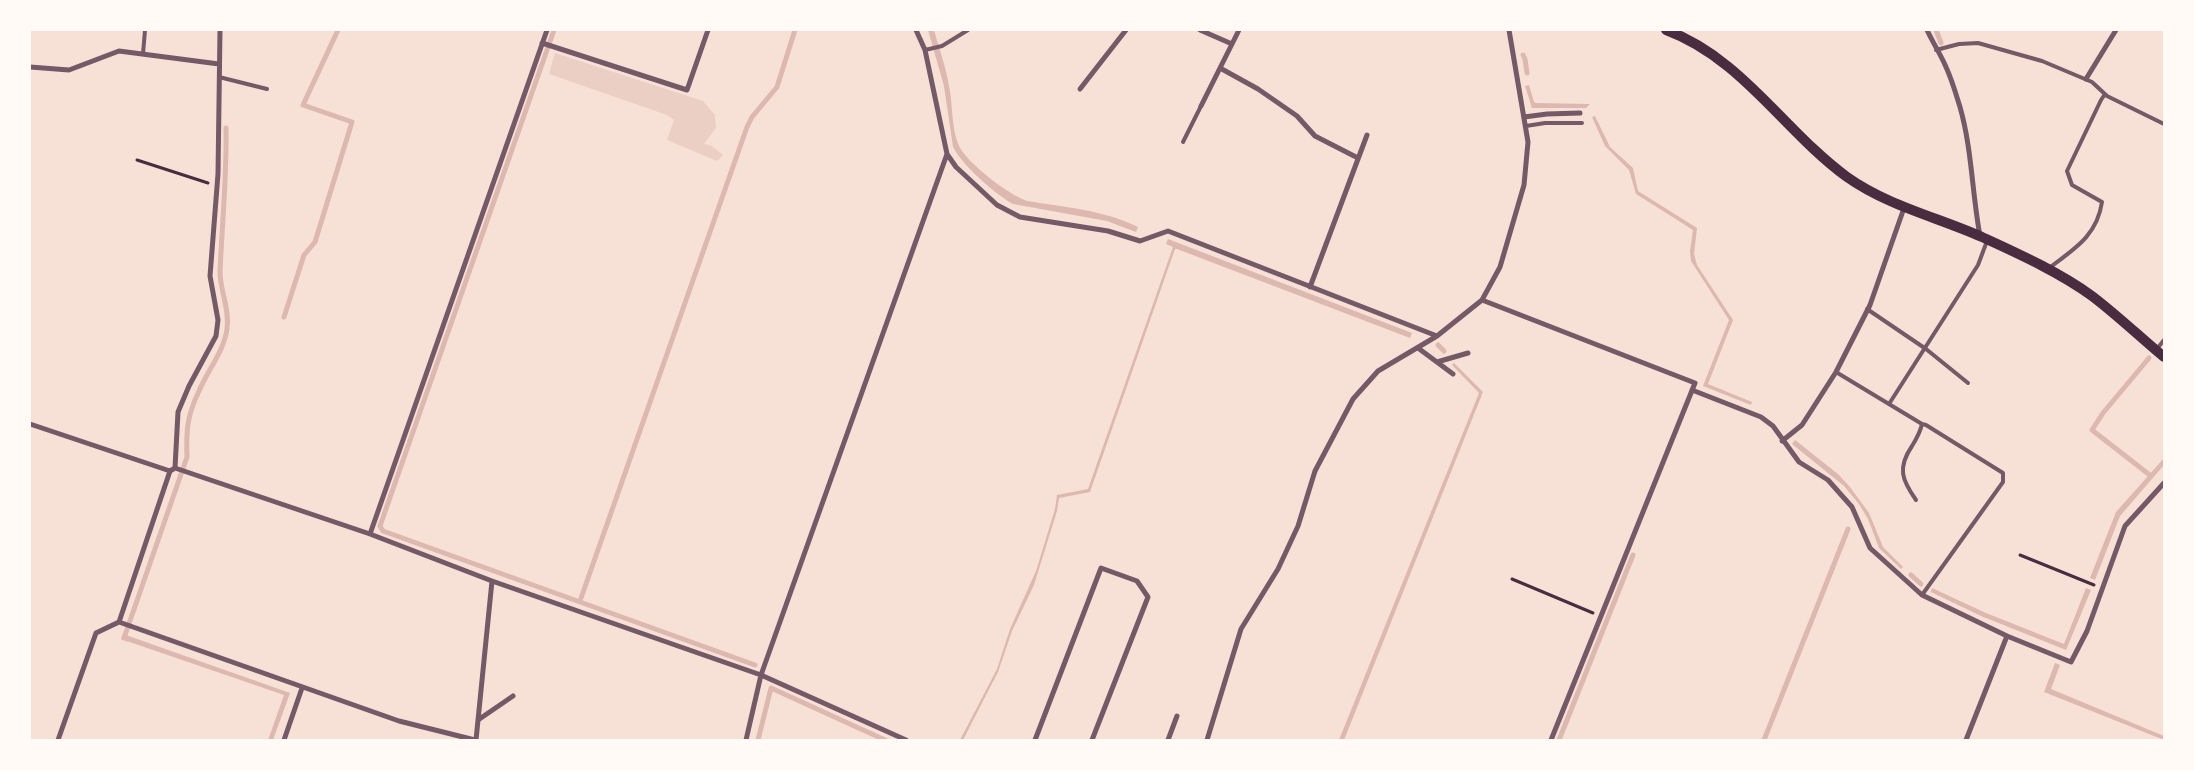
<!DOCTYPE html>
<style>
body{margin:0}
#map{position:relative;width:2194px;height:770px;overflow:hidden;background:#f7e1d7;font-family:Ubuntu,sans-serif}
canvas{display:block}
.frame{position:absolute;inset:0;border:31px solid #fffaf5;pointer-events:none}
</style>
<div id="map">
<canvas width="2194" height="770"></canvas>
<div class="frame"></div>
</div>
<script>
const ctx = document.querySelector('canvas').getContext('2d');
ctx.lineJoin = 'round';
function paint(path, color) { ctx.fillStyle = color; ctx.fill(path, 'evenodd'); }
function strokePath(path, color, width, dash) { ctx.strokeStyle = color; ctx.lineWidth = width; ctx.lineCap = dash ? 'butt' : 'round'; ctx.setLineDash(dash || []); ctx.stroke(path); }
const green = new Path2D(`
 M555 53 703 101 715 115 716 128 704 144 712 146 723 155 717 161 667 140 674 120 667 115 549 74Z`);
const water = new Path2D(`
 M928 30H934C939 48 946 67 949 86 953 105 951 128 959 146 967 163 1009 195 1027 201 1064 207 1104 210 1138 227L1136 232 1107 221 1013 204C995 194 962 165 953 147L944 86Z
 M1529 85 1534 102 1536 103 1590 104 1586 108H1532L1525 86Z
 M1595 116 1610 147 1633 168 1638 191 1697 228 1694 254 1697 265 1733 320 1708 384 1752 402 1751 405 1703 386 1729 320 1691 261 1690 251 1693 230 1636 194 1629 170 1605 146 1592 117Z
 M1168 239 1412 333 1410 338 1177 249H1175L1090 492 1059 498 1057 511 1034 585 1012 631 998 672 963 740H960L997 669 1010 629 1036 571 1055 509 1057 495 1088 489 1173 247 1166 244Z
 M1454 363 1483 392 1344 740H1339L1479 393 1452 365Z
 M1795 440 1838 474 1850 487 1869 513 1883 547 1903 567 1901 569 1879 548 1868 519 1859 504 1844 486 1792 444Z
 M2164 458V465L2120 516 2095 580 2090 578 2116 512Z
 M1932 588 1986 613 2064 644 2086 588 2091 590 2066 650 1981 616 1931 592Z
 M123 634 290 693 273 740H268L284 695 121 639Z
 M2055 663 2060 665 2051 689 2164 736V740L2044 692Z`);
const stream = new Path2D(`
 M554 30 380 526 383 531 755 665
 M1936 30 1941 43
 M1523 55 1525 59 1527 73
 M284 317 304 255 315 242 352 122 303 105 338 30
 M1438 345 1444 351
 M2149 358 2103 413 2092 430 2151 476
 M1911 575 1921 584
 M581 598 747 127 752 117 777 87 795 30
 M127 639 124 638 187 457C186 430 187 416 199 391 208 370 224 351 227 329 230 310 220 290 220 272 222 224 227 176 226 128
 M758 740 771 688 885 740
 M1559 740 1633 555
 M1764 740 1848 529`);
const path = new Path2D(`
 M137 160 208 183
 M2020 555 2094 585
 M1512 579 1593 613`);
const service = new Path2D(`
 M925 50 942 46 968 30
 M1936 50 1959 44 1978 43 2042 61 2092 82 2107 96 2164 124
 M143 54 145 30
 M219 77 267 89
 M1526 126 1545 123H1582
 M1183 142 1201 106
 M2049 268C2074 249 2097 236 2102 202L2072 185 2067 171 2101 100 2105 94
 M1867 309 1926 349 1968 383
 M2156 350 2164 340
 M1836 372 1922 424C1920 433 1917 438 1912 446 1897 468 1902 480 1916 500
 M1889 404 1978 265 1987 241
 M1922 595 2003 482V473L1926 425 1922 424`);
const minor = new Path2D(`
 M916 30 925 50 947 154 956 167 997 205 1020 217 1108 231 1140 241 1168 231 1437 336
 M1200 30 1232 44 1201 106
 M1927 30C1933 43 1941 55 1946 67 1952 80 1956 94 1960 107 1972 149 1972 193 1980 236
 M542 43 687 90 708 30
 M1232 44 1239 30
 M30 67 69 70 119 51 219 64
 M1220 68 1258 89 1297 116 1315 136 1358 158
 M2086 79 2116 30
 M1080 89 1126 30
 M1524 117 1547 114 1580 113
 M1310 287 1367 135
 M1482 300 1695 383 1551 740
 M1418 348 1453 374
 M1437 362 1468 353
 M1692 390 1761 417 1773 426 1799 462 1828 480 1852 507 1870 548 1922 595 2007 636 2071 662 2087 631 2125 526 2164 483
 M30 424 170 471
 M1782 441 1802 425 1836 372 1870 305 1904 208
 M175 468 178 412 189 386 216 336 218 320 210 276 218 174 220 30
 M370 534 547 30
 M119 622 170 471 175 468 370 534 492 581 761 675 906 740
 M478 720 513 696
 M58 740 96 633 119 622 399 721 475 740
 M284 740 302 688
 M476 740 492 581
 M746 740 761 675 947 154
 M1035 740 1101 568 1137 581 1148 597 1092 740
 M1168 740 1177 716
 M1207 740 1241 629 1278 569 1298 526 1315 471 1353 399 1378 371 1437 336 1482 300 1500 267 1524 185 1528 142 1509 30
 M1966 740 2007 636`);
const secondary = new Path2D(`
 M1666 30C1742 58 1784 131 1847 177 1888 206 1937 217 1982 237 2019 254 2059 272 2092 296 2117 315 2140 337 2164 357`);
paint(green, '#ebcfc5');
paint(water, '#dcb8b0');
strokePath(stream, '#dcb8b0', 5);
strokePath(path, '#4a2c40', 3);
strokePath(service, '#755966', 4);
strokePath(minor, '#755966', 5);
strokePath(secondary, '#4a2c40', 10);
</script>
